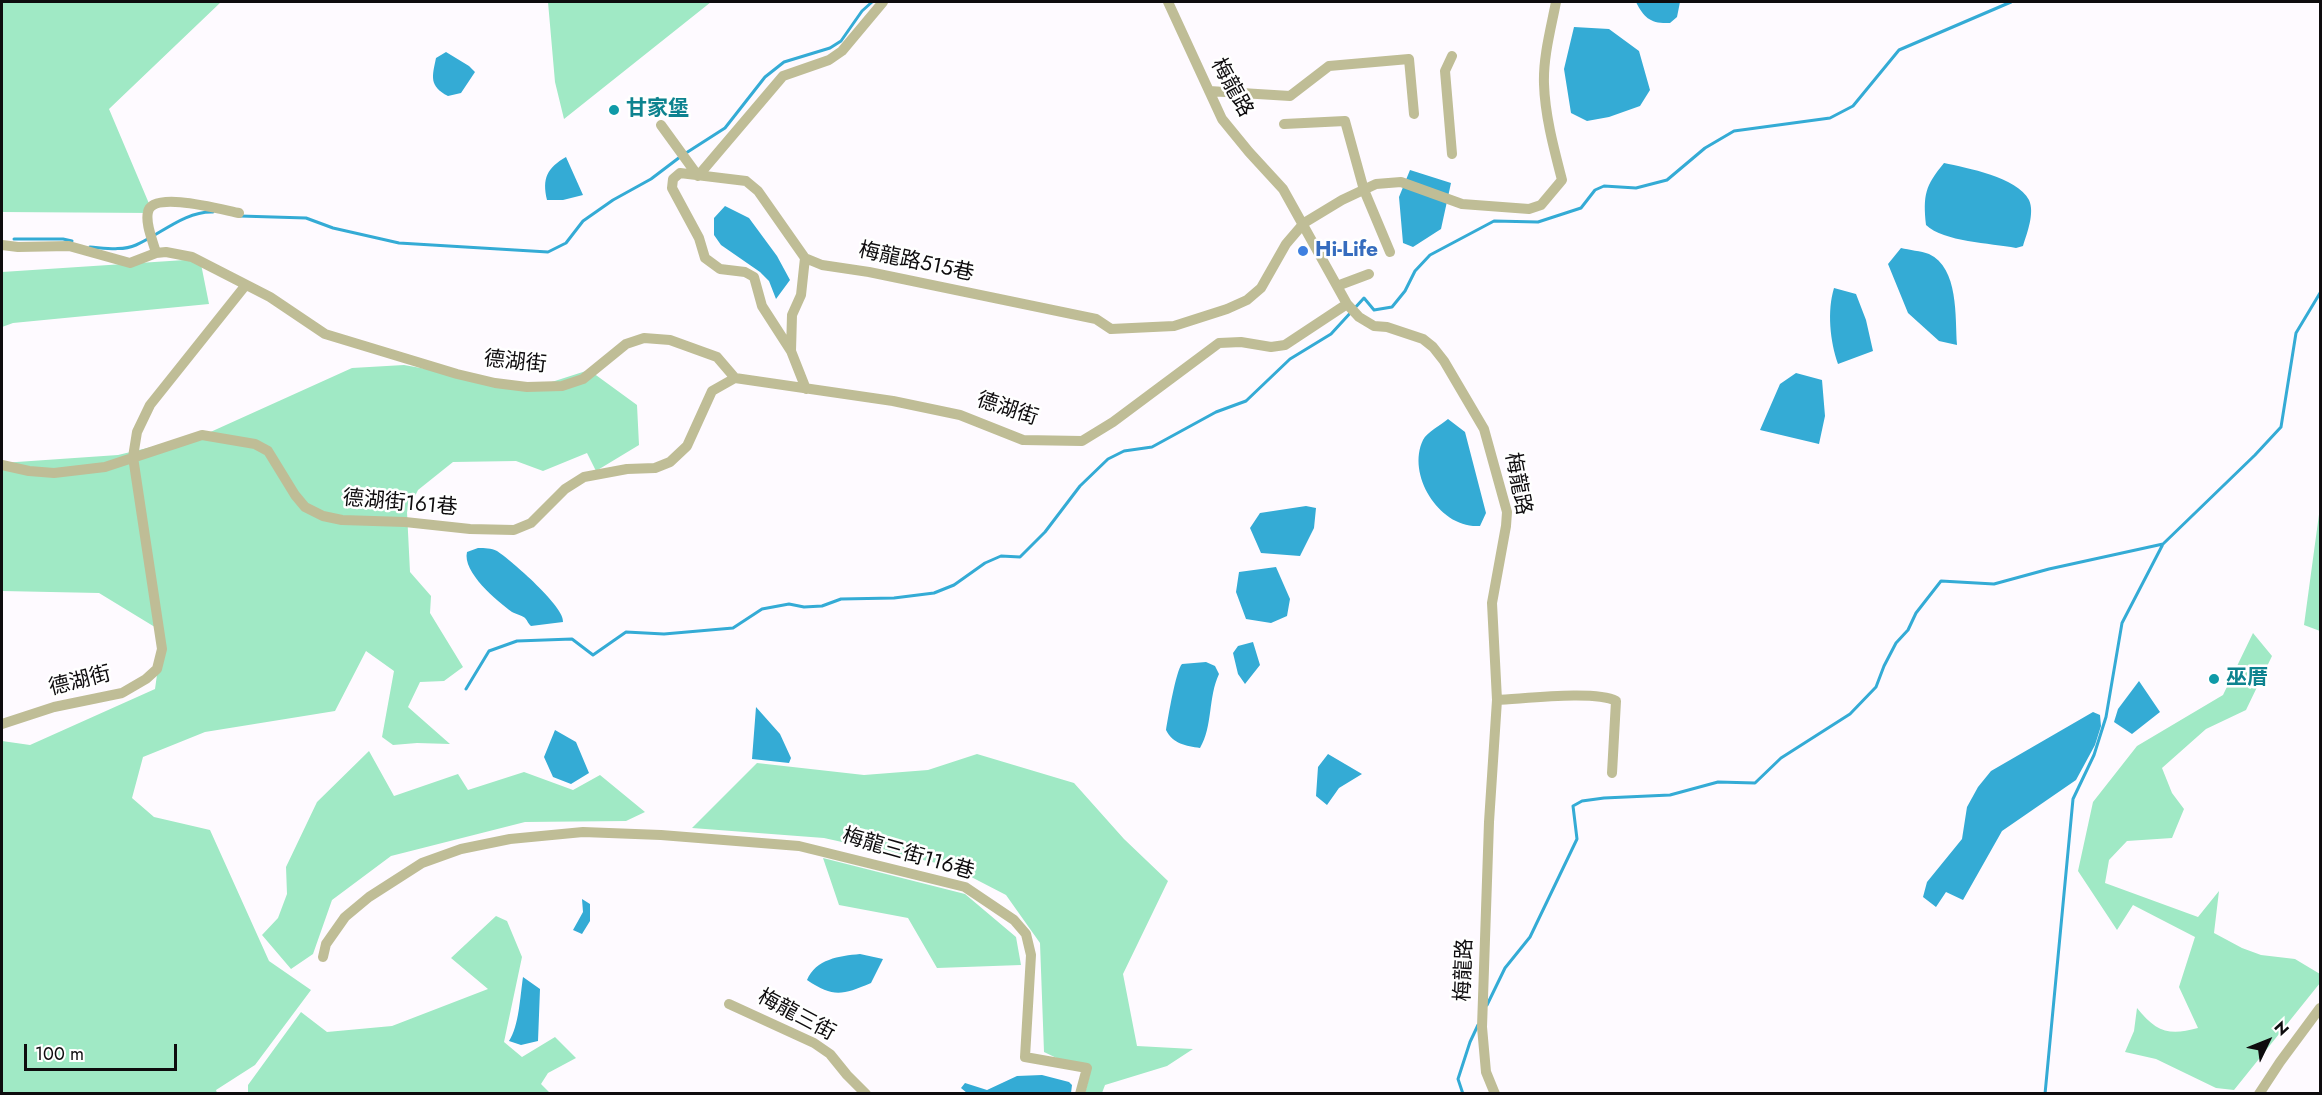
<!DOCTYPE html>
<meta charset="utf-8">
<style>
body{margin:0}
#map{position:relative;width:2322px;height:1095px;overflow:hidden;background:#fefaff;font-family:Jost,sans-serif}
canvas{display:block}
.frame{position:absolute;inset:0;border:3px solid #0e0c0e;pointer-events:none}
.north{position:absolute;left:2238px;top:1011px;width:60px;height:60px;-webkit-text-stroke:4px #fff;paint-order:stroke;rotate:47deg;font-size:16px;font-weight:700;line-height:24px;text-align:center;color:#0e0c0e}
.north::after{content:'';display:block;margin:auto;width:21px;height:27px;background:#0e0c0e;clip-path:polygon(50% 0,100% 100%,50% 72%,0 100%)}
.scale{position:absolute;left:24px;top:1044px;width:153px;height:27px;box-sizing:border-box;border:3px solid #0e0c0e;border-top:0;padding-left:8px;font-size:18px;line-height:21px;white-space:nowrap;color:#0e0c0e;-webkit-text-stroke:4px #fff;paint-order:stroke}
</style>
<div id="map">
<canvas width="2322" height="1095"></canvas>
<div class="frame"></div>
<div class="north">N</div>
<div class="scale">100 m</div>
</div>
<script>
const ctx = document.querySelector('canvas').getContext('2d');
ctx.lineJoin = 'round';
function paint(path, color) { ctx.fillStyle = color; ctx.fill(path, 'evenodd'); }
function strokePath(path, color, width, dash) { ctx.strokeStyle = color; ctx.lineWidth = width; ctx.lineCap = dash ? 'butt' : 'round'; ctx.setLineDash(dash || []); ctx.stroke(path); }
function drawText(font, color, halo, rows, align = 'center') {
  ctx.font = font + ' Jost,"Noto Sans TC",sans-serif'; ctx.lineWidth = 5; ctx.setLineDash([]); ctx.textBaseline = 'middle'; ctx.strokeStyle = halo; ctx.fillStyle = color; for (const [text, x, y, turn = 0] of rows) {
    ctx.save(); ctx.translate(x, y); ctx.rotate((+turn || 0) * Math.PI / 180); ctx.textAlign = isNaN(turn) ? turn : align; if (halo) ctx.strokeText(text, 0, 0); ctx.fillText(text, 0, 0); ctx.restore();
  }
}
const green = new Path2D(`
 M2 2H221L109 109 153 213 2 212Z
 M548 2H711L564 119 555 82Z
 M200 259 209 304 13 323 2 327V272Z
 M404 365 533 388 589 370 637 405 639 445 596 471 587 453 543 471 516 461 453 462 418 490 407 512 410 572 431 596 430 613 463 667 444 681 420 682 408 707 450 744 417 743 393 745 382 737 394 671 366 651 335 711 205 732 143 757 132 798 154 817 210 830 269 961 311 990 255 1065 216 1090 217 1093H2V741L30 745 155 689 163 632 99 593 2 591V463L118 455 206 434 352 368Z
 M2320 507V631L2304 625Z
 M2253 633 2272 656 2246 710 2206 729 2162 768 2172 793 2184 809 2172 838 2127 841 2109 860 2105 883 2198 917 2219 891 2214 933 2242 948 2261 955 2295 959 2320 974V983L2234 1090 2216 1088 2156 1059 2125 1052 2134 1031 2137 1008C2156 1032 2169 1036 2198 1028L2179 987 2195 937 2133 905 2117 930 2078 871 2093 802 2137 746 2223 695Z
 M369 751 394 796 458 774 468 790 524 772 573 790 600 775 645 812 626 821 525 822 391 856 332 900 313 954 291 969 262 935 278 918 287 894 286 867 317 802Z
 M977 754 1074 783 1124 839 1168 881 1123 974 1137 1046 1193 1049 1167 1066 1105 1085 1102 1093H1085L1090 1074 1044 1052 1040 943 1006 895 950 866 824 838 692 828 757 763 864 775 928 770Z
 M823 858 965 894 1016 937 1021 965 937 968 908 918 839 905Z
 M496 916 507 921 522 957 504 1042 522 1057 555 1037 576 1058 548 1073 541 1084 550 1093H248V1085L301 1012 327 1032 392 1026 488 989 451 958Z`);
const water = new Path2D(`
 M1636 2H1680L1677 17 1670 23C1651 24 1644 18 1636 2Z
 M1574 27 1609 29 1639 51 1650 90 1640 106 1609 117 1587 121 1571 113 1564 69Z
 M446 52 469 66 475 72 461 93 448 96C429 86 432 77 436 58Z
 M566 157 583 195 563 200H547C542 178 547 168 566 157Z
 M1944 163C1967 168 2017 177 2029 200 2035 213 2027 233 2023 246L2016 248C1990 243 1944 242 1926 225 1923 195 1925 186 1944 163Z
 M1410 170 1451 183 1441 229 1413 247 1403 243 1399 197Z
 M725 206 749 218 777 256 790 280 776 299 769 281 760 272 721 245 714 235V218Z
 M1901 248C1909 250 1921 251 1929 254 1959 268 1955 317 1957 345L1939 341 1908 313 1888 264Z
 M1834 288 1856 294 1866 320 1873 351 1838 364C1830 341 1827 311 1834 288Z
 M1796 373 1822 380 1825 416 1819 444 1760 430 1780 384Z
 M1448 419 1465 432 1486 513 1480 526C1440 529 1406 475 1423 440 1427 432 1441 425 1448 419Z
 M1306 506 1316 508 1314 528 1300 556 1261 553 1250 528 1260 513Z
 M478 548C485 548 491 548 497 551 511 560 566 608 563 622L531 626C528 624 528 621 525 618 523 616 516 614 512 612 497 601 462 572 467 552Z
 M1276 567 1290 599 1287 616 1271 623 1246 619 1236 592 1239 572Z
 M1253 642 1260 665 1245 684 1238 674 1233 653 1238 646Z
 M1206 662 1215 666 1219 674C1208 697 1213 726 1200 748 1186 746 1173 744 1166 730 1168 718 1176 670 1182 664Z
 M2139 681 2160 712 2132 734 2114 722 2118 709Z
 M756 707 780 734 791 758 789 763 752 759Z
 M2093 712 2100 715 2101 726 2095 745 2076 780 2002 831 1963 900 1946 892 1936 907 1923 897 1927 882 1962 839 1967 807 1978 787 1991 771Z
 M555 730 576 742 589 773 571 784 553 777 544 757Z
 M1328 754 1362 774 1339 788 1327 805 1316 796 1318 767Z
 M582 899 590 904V921L582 934 573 930 583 912Z
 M860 954 883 959 871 983C842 995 834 998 807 980 816 959 839 956 860 954Z
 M523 977 540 989 538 1041 521 1045 509 1041C519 1026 520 997 523 977Z
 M1042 1075 1069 1082 1072 1085 1071 1093H967L961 1088 965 1083 987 1090 1017 1076Z`);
const stream = new Path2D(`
 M686 153 725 128 765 77 784 62 830 48 841 41 862 11 872 2
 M240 216 306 218 333 228 399 243 548 252 566 243 583 221 613 200 651 179 680 157
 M14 239H63L72 241
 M90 247C105 248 122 251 136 245 161 234 185 211 213 212
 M466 689 489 651 517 641 572 639 593 655 626 632 664 634 733 628 762 609 789 604 804 607 822 606 841 599 894 598 934 593 954 585 985 563 1001 556 1020 557 1045 532 1080 486 1108 459 1124 451 1152 447 1216 412 1246 401 1290 359 1331 334 1364 298 1374 310 1392 307 1405 291 1415 271 1430 255 1494 221 1538 222 1581 208 1595 190 1604 186 1636 188 1667 180 1705 148 1734 131 1830 118 1853 106 1899 50 2011 2
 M1487 1005 1505 968 1530 937 1577 839 1573 806 1582 801 1604 798 1670 795 1718 782 1755 783 1781 758 1850 714 1876 687 1884 666 1896 643 1908 630 1916 613 1941 581 1994 584 2049 569 2163 544
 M1463 1094 1458 1079 1470 1042 1478 1025
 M2045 1094 2073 799 2094 755 2106 717 2122 623 2163 544 2255 455 2281 427 2296 333 2320 293`);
const minor = new Path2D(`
 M1168 2 1222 119 1249 152 1283 189 1347 304 1359 317 1374 326 1387 327 1423 339 1433 347 1444 361 1484 429 1507 512 1506 526 1492 603 1497 700 1489 822 1482 1027 1486 1072 1495 1094
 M1209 91 1290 96 1329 66 1409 59 1414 114
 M1284 124 1345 121 1364 190 1390 252
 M661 125 698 176 783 76 829 60 842 51 883 2
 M1452 154 1445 71 1452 56
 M2 245 18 247 69 246 130 263 156 253 166 252 192 257 270 297 325 334 457 374 495 383 527 387 562 386 583 379 626 344 644 338 670 340 717 357 735 378 893 401 960 415 1023 440 1082 441 1113 422 1219 343 1241 342 1271 347 1285 345 1347 304
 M156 253C153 241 145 224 148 212 152 190 223 210 239 213
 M1337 286 1369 274
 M791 351 792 315 801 295 805 258
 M806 389 791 351 762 306 754 277 745 272 720 269 705 258 699 238 672 188 673 179 680 173 746 181 758 191 805 258 822 265 869 272 1096 319 1111 329 1174 326 1227 309 1247 300 1261 288 1286 244 1304 223 1342 200 1376 184 1401 182 1462 204 1529 209 1541 205 1562 180C1554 149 1545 116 1544 84 1543 57 1551 28 1556 2
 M2 465 29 471 54 473 105 467 202 435 255 444 268 451 295 495 305 507 323 516 342 520 405 522 470 529 514 530 531 523 565 489 584 477 627 469 655 468 670 462 687 446 712 391 735 378
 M1497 700C1523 699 1595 690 1616 701L1612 773
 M2 724 54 707 122 693 146 679 157 669 162 649 133 457 137 432 150 405 245 286
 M323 957 326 944 345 917 369 897 422 863 461 849 510 839 583 832 661 835 799 846 965 887 1014 920 1026 934 1031 955 1025 1057 1087 1068 1080 1094
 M729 1004 814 1043 830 1054 847 1075 866 1094
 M2259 1094 2280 1062 2320 1008`);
const markers = [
 [614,110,6,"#0f9aa8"],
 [1303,251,6,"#3f7fe0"],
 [2214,679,6,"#0f9aa8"]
];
const streetNames = [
 ["梅龍路",1231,88,61],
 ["梅龍路515巷",916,263,12],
 ["德湖街",515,363,6],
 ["德湖街",1007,410,18],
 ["梅龍路",1517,484,79],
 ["德湖街161巷",400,504,5],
 ["德湖街",80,682,-14],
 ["梅龍三街116巷",908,855,16],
 ["梅龍路",1465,970,-88],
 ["梅龍三街",796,1016,28]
];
const cultureNames = [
 ["甘家堡",626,110],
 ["巫厝",2226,679]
];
const shopNames = [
 ["Hi-Life",1315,251]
];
paint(green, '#a0e9c5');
paint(water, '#34abd5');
strokePath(stream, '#34abd5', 3);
strokePath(minor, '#bfbd96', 10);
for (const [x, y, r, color] of markers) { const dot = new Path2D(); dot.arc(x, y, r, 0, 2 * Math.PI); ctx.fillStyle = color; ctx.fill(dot); strokePath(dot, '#fff', 2); }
drawText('21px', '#0e0c0e', '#fff', streetNames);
drawText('bold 21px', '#0d838f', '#fff', cultureNames, 'left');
drawText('bold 21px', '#366cbe', '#fff', shopNames, 'left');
</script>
